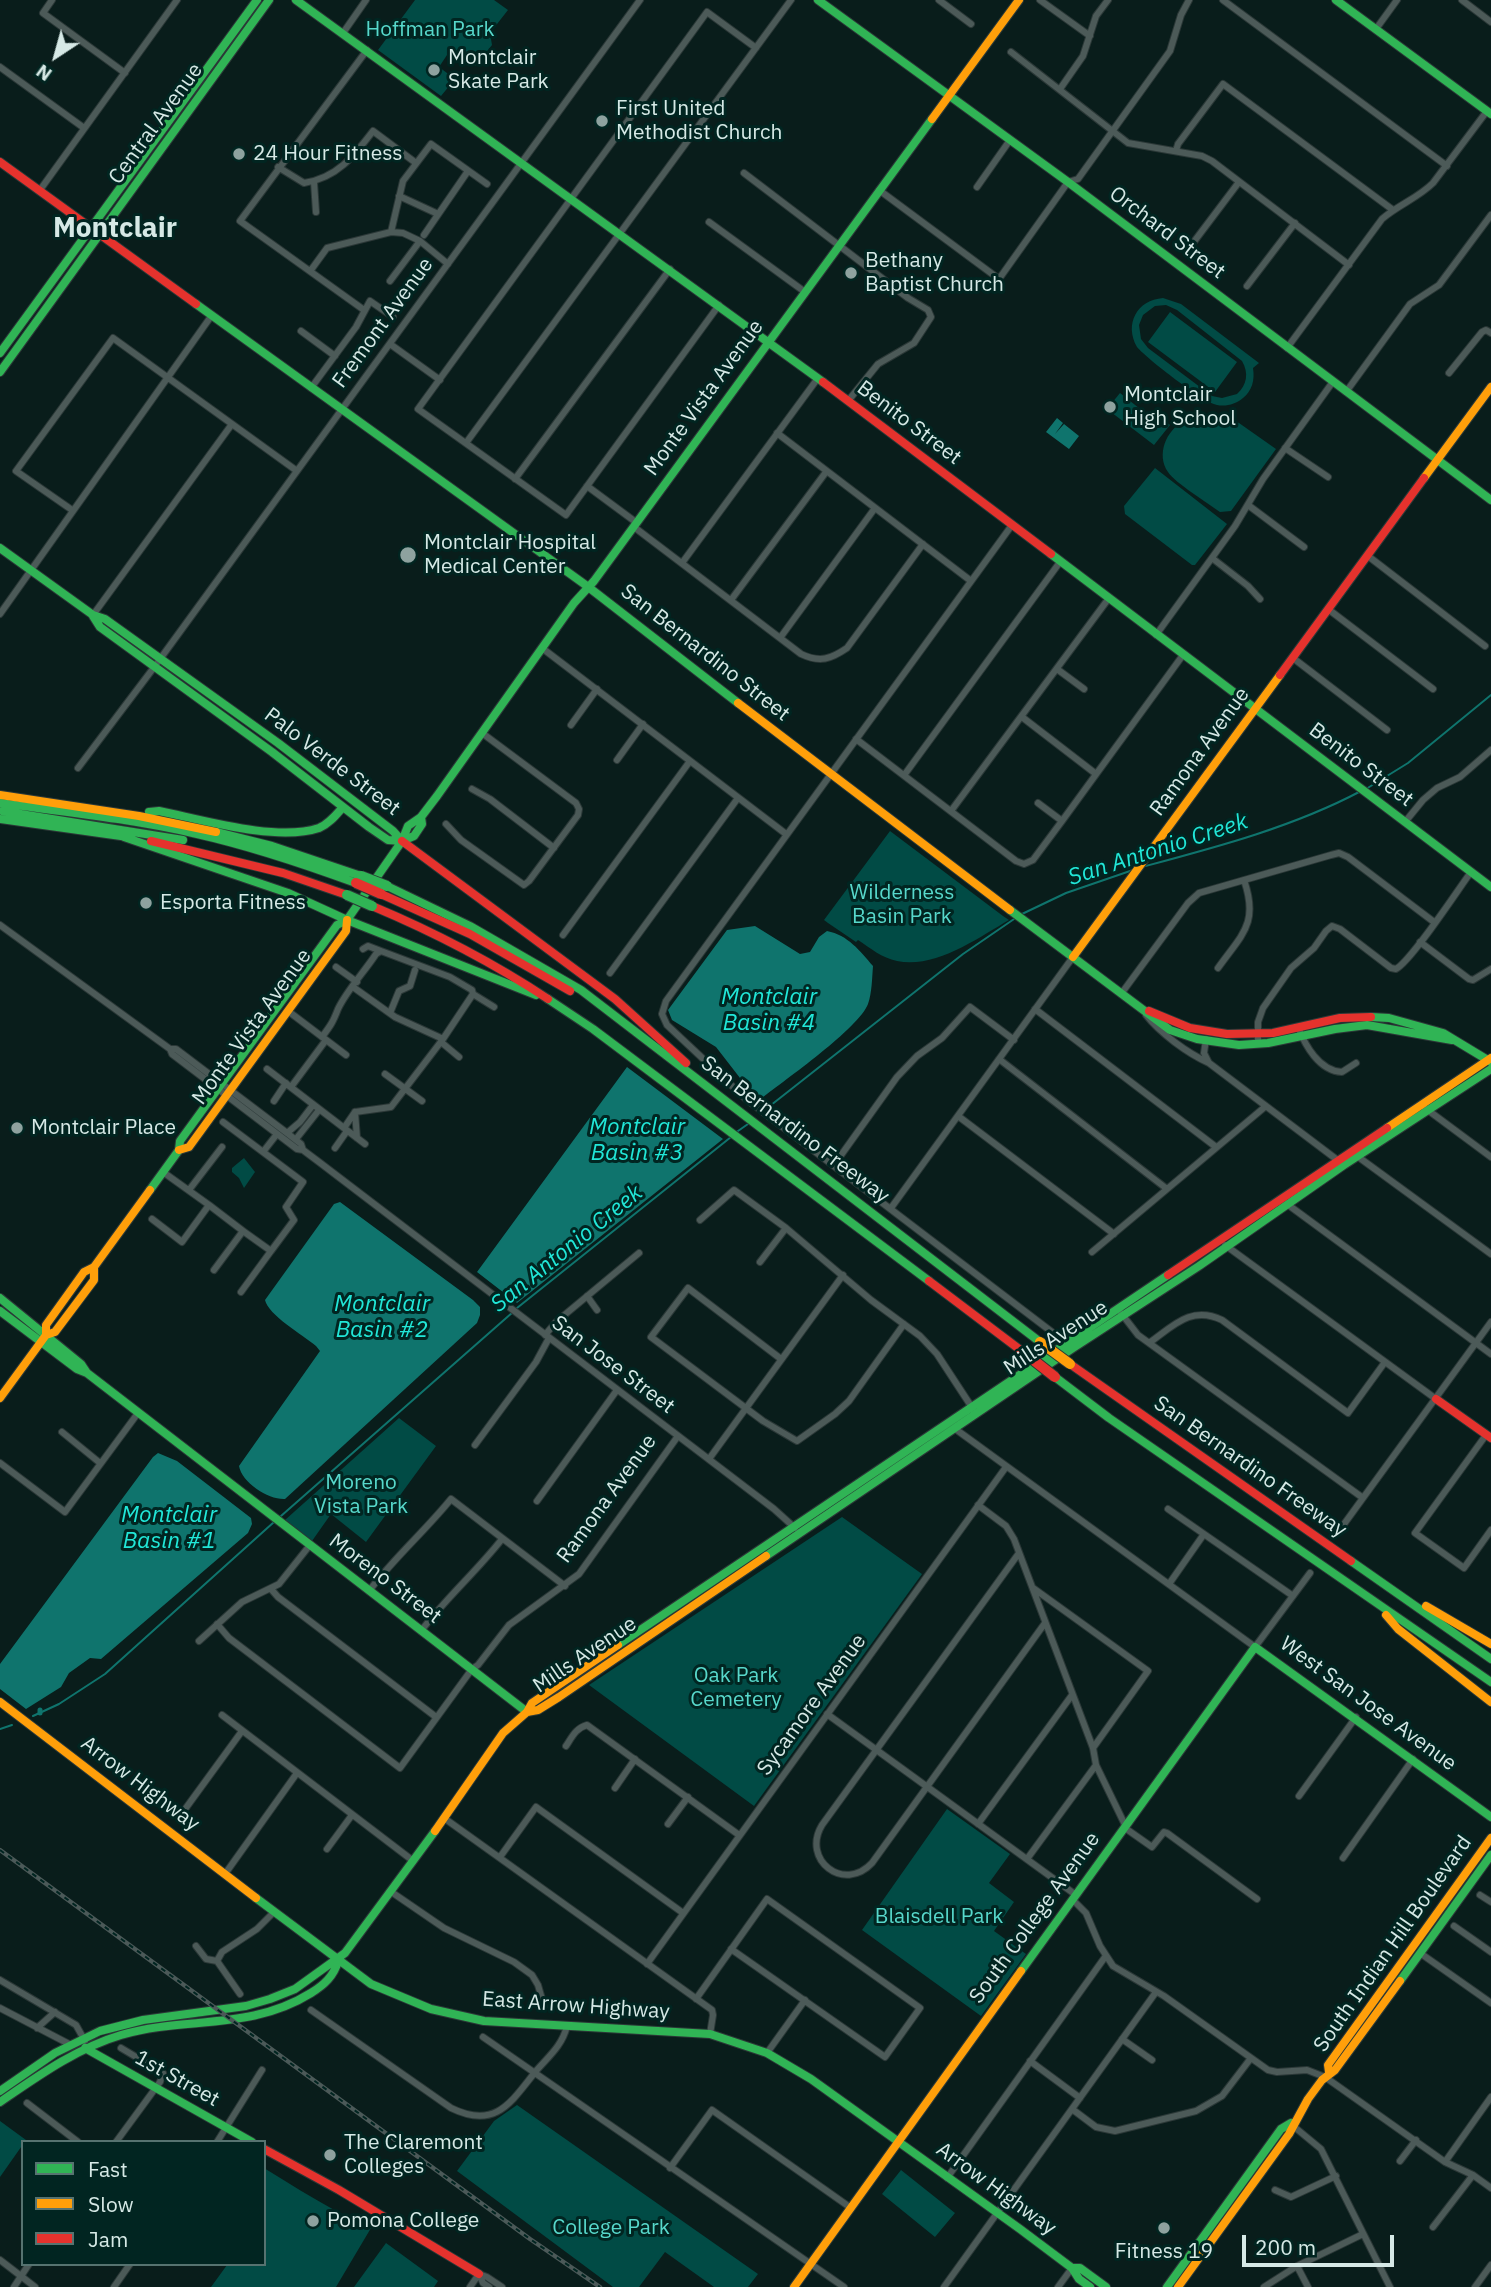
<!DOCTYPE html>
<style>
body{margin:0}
#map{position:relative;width:1491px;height:2287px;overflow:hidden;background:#091d1b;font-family:"IBM Plex Sans",sans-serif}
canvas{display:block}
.legend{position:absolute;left:21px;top:2140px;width:245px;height:126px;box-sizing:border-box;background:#012521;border:2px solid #567370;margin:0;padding:9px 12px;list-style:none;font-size:21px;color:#d6e9e6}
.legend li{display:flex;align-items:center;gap:14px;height:35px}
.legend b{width:35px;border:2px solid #567370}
.north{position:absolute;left:21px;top:21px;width:70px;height:70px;-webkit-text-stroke:5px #012521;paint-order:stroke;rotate:216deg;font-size:19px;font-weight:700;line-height:28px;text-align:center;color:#d6e9e6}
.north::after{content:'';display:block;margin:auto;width:24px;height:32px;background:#d6e9e6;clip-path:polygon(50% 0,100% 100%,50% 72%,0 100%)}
.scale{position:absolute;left:1242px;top:2235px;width:152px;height:32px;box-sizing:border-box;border:4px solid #d6e9e6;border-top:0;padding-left:9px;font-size:21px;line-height:24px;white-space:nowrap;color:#d6e9e6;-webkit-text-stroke:5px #012521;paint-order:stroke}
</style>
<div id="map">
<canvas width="1491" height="2287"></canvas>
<ul class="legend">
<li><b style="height:9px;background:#30b455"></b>Fast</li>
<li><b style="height:9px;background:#ff9f0a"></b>Slow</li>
<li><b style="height:9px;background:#e5322d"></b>Jam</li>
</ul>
<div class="north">N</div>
<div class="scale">200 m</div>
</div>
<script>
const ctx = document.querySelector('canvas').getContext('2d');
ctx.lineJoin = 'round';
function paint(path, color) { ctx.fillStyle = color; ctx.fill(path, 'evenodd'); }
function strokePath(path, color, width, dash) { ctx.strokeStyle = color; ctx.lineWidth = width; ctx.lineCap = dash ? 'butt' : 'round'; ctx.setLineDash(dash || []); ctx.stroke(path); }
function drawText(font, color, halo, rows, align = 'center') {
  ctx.font = font + ' "IBM Plex Sans",sans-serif'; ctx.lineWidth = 6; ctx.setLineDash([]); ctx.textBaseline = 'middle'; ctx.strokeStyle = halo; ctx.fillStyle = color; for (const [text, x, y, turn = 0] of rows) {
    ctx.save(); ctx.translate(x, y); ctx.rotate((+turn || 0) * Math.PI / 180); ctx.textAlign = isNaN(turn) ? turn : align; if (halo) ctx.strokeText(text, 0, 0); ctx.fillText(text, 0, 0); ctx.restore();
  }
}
const green = new Path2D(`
 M415 0H494L508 10 490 33 492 45 476 66 451 49 439 67 455 79 441 96 378 50Z
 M1163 298 1181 304 1259 363 1253 368C1255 380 1252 391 1243 398 1236 404 1226 407 1217 405 1203 402 1147 359 1137 347 1124 324 1137 300 1163 298ZM1166 305 1177 310 1242 361C1249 373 1247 385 1237 394L1222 398 1212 396 1148 348 1141 339 1139 325 1143 315 1155 306Z
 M1170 312 1237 362 1215 392 1148 342Z
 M1120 393 1149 416 1153 411 1170 425 1154 445 1107 409Z
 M1221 415 1239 423 1276 449 1231 511 1220 512C1208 503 1175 483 1168 472 1156 455 1166 430 1184 421 1194 415 1210 415 1221 415Z
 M1155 468 1227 524 1195 565H1192L1125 514 1124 506Z
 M890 831 1003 916 1009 920C978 938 935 969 897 961 882 958 870 948 858 940L856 942 828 923 824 920Z
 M244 1158 255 1172 244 1188 239 1178 232 1172V1168Z
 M399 1418 436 1446 366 1542 331 1514 312 1541 285 1520Z
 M842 1517 922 1574 754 1806 589 1685Z
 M947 1809 1010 1854 989 1883 1014 1902 994 1931 1026 1954 981 2016 862 1930Z
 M517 2105 758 2274 748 2287H714L665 2252 639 2287H613L457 2171 494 2121Z
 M0 2121 26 2140 0 2177Z
 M264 2168C288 2183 311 2197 336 2211 348 2217 359 2221 371 2228L336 2287H211L227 2265 264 2264Z
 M901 2170 955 2213 935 2237 882 2194Z
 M386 2243 438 2281 434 2287H354Z`);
const water = new Path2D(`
 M1057 418 1063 423 1055 434 1064 424 1079 436 1069 449 1046 432Z
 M755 926 800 954 810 952 819 937 827 931C848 935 860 951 873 966 872 978 872 993 868 1004 859 1028 785 1080 762 1098H758L741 1083 740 1078 716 1047 672 1020 668 1010 727 930Z
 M627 1067 723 1139 517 1303 477 1272Z
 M340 1202 473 1300 480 1307V1315L477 1323 285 1499C269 1500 242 1483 239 1466L320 1351 316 1346C303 1335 268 1315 265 1300L334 1204Z
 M158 1453 177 1461 251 1518 252 1524 248 1533 101 1659 90 1658 69 1673 61 1687 26 1709 0 1689V1664L153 1457Z`);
const stream = new Path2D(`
 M1366 789 1408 763 1491 695
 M1142 867C1217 847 1293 827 1361 791
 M1022 914 1066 893 1133 870
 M766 1109 963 954 1017 917
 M738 1131 748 1124
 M517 1308 731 1137
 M281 1516 513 1312
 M33 1716 59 1704 105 1674 274 1522
 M0 1729 12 1725`);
const canal = new Path2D(`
 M40 1713V1710`);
const street = new Path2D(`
 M52 0 43 13 125 73
 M939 0 971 24
 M1040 0 1090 36
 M1223 0 1447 166
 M1462 0 1491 22
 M1376 29 1397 0
 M343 33 366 0
 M1011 52 1128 143 1202 156 1212 161 1349 265
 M0 67 84 128
 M1060 89 1083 56 1096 16 1108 0
 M1176 151 1178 144 1223 84 1393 210
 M278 167 304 183C337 178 354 156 373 131L416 163
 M744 173 908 298 928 310 931 317 914 343 878 364 848 401
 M314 182 316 212
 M977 187 1010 140
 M40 190 177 0
 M879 190 999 279 1068 182 1078 179 1170 51 1181 15 1189 0
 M399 196 438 214
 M709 222 805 292
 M391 232 403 181 431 144 487 184
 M424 235 468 171
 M1193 243 1239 182
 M311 270 327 248 391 232 403 233 420 241 448 264
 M390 281 420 241
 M1247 286 1295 223
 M719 305 566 515 418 409 707 12 756 48
 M364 310 240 221 367 50
 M301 331 335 356
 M390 344 440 380
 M1287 348 1382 219C1398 205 1418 198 1433 183L1487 111
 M1449 373 1482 332 1486 330 1491 333
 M311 388 356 327 370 301 393 317
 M1346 392 1410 304 1439 285 1491 215
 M777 433 971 581
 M466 443 791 0
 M1285 448 1328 477
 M515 479 670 269
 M587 486 637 523
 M1248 505 1304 547
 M72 510 16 471 113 338 297 471
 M1012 525 666 1001 662 1014 667 1025 746 1099 1069 1345
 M634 527 801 654C820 663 831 659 847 648L923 544
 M1368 556 1485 646
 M1212 558 1248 586 1260 599
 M682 563 818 378
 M731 600 826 472
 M1328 609 1433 689
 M0 614 212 315
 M93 615 232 424
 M1156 635 1235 526 1263 479 1332 383
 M780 638 875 508
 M542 648 786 834
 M1293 658 1387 730
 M1057 669 1084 689
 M1022 717 1096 774
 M571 725 597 689
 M856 739 1016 861 1024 864 1033 860 1062 821 1183 655
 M617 760 643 724
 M78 768 155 666 640 0
 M905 774 1060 562
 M472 789 490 799 554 848
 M1038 803 1062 821
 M951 811 1109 598
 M1405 822 1423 800 1437 788 1460 777 1491 750
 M446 824 461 840 524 885 529 881 578 815 579 809 576 803 482 733
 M0 925 170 1049 172 1054 297 1149 303 1150 319 1162 774 1509 795 1528
 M563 935 690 761
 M1420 942 1469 979 1473 980 1491 969
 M363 949 368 946 381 951
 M336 967 357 982
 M1218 968C1242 934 1259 924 1244 880
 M610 973 738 798
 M353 987 395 1017 443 1039
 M473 994 494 1007
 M1121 994 1188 903 1199 893 1331 855 1339 853 1348 857 1434 922
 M1035 1009 1216 1147
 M288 1011 346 1055
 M390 1013 399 991 410 986 415 970
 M1146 1015C1160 1033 1187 1053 1209 1063
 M1298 1027C1305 1045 1319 1071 1342 1072L1356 1063
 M322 1037C331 1025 333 1022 338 1009 347 990 365 971 376 954L381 951 450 977 472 990 473 994 443 1039 391 1107 355 1112
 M1206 1039 1204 1053 1209 1063 1340 1162
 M441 1042 459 1057
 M1258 1044V1022L1263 1008 1291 968 1314 948 1326 931 1332 926 1340 929 1391 968 1396 969C1412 960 1457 891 1471 872
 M170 1049H176L287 1133 301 1144 303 1150
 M999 1059 1167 1189
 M267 1069 344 1128 355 1112
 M385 1074 422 1101
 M291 1087 326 1040
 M274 1101 286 1083
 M1425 1108 1491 1157
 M355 1112 357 1138
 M958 1116 1114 1234
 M223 1122 263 1152 277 1134
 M344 1128 365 1144
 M287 1133 300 1122 313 1105
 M296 1139 319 1110
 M335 1148 347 1131
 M263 1152 303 1182 286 1207 294 1220 271 1251
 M1357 1156 1491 1254
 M834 1165 897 1077 917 1056 942 1038 970 1007 1014 1040
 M189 1190 222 1147
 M1287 1204 1491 1354
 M209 1205 243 1231 214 1270
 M891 1208 1073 957
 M152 1219 182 1242 209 1205 163 1172
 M700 1220 734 1190 786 1228 871 1300 920 1336 937 1354 973 1409
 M1225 1245 1436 1399
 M1092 1252 1266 1106
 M760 1262 786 1228
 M241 1292 271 1251 243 1231
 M587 1296 597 1310
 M1121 1313 1138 1335 1363 1498
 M545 1335 556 1322 639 1253
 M1149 1343C1173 1326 1191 1305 1222 1320L1348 1413 1385 1362
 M781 1359 688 1288 651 1337 763 1421 797 1441 835 1414 849 1401 904 1324
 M954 1428 1255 1647 1310 1573
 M62 1432 100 1463
 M1486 1435 1415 1533 1464 1568 1491 1530
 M475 1445 536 1362 549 1338
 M709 1459 843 1275
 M0 1463 65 1512 138 1413
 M537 1501 617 1390
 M978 1505 1006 1526 1014 1539 1093 1748 1096 1765 1126 1827
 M1168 1509 1293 1596
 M1339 1531 1491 1322
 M1019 1553 822 1825C801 1860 844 1893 872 1863L1045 1623
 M1169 1584 1204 1534
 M1033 1588 1148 1671 1093 1748
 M271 1589 278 1597 436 1717
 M369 1591C394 1558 425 1531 451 1499L565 1586
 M217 1624 229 1638 400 1768 472 1669 478 1665 509 1625 579 1574 678 1436
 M421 1631C446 1598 477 1571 502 1539
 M199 1641 242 1602 279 1584 310 1545
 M827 1714 1076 1895
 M222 1715 412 1860
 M566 1746C572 1737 576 1728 587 1725L739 1835
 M615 1788 635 1759
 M1299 1796 1356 1717
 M183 1812 242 1731
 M444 1818 712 2010 713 2015 710 2034
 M668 1824 688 1797
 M978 1824 1072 1695
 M1125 1828 1152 1847 1164 1832 1167 1833 1257 1899
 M327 1849 352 1815
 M500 1857 536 1807 683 1913
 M1343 1858 1413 1759
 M1027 1859 1096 1765
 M225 1874 297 1773
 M390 1891 444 1928 514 1962 532 1975 538 1985 544 2006
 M1480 1895 1491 1902
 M1073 1900 1086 1913 1100 1946 1113 1966 1164 1996 1268 2070 1277 2072 1307 2070 1325 2077 1445 2162 1473 2175 1491 2188
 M1454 1926 1491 1952
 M196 1946 206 1959 217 1961 240 1994
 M1420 1953 1491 2003
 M217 1961 222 1952 257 1929 274 1912
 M647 1964 1006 1467
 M0 1980 76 2025 85 2041
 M696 1999 767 1899 920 2008 885 2057 731 1949
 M0 2008 71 2045
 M311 2010 451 2108C496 2130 511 2102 536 2071 549 2056 562 2046 567 2026
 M37 2028 55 2012
 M483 2037 844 2287
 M1122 2039 1152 2060
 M767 2053 805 2000
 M1030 2061 1080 2098
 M27 2103 78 2142
 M1072 2109 1096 2127 1115 2131 1196 2111 1222 2096 1251 2058
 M1292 2125 1321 2149 1390 2287
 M116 2142 160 2082 163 2073 121 2048
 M217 2142 262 2070
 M1400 2161 1416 2140
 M1445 2162 1491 2097
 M670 2168 712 2110 851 2208
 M947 2178 1105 1957
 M1275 2190 1291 2197 1336 2176
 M1433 2227 1473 2175
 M0 2260 35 2287
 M1297 2266 1308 2287
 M479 2274 487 2277 502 2287
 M479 2274 483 2283 489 2287
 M14 2287 29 2264
 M114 2287 130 2264
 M470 2287 479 2274
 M944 2287 1156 1992
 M1058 2287 1072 2268
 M1264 2287 1297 2266 1363 2234
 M1475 2287 1491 2265`);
const fast = new Path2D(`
 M296 0 823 382
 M818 0 1068 182 1491 500
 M1336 0 1491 114
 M196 304 587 586 738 703
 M0 353 257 0
 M0 372 269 0
 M0 548 93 615 105 619 278 743 393 831 402 841
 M1051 554 1491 887
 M93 616 100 627 272 752 369 827 388 840 402 841
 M0 803C66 812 132 819 197 834 251 846 304 864 356 883
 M2 811 183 840
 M149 812 159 811C203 820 277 842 319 828 329 824 336 815 343 807
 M0 819 128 837
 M216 832 272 846 361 876
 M124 837 288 893 347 920 536 995
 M402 841 408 826 421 817 437 796 574 603 594 581 932 119
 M402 841 414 836 422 824 421 817
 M387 886 470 926 581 990 1040 1342
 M1010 910 1170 1030 1197 1039 1239 1045 1268 1043 1335 1029 1367 1025 1452 1040
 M548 999 593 1029 929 1281
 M1371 1017 1389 1018 1443 1033 1491 1062
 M150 1190 179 1150 180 1141 337 925 347 920 402 841
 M0 1298 81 1364 87 1373
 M0 1311 77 1369 87 1373 527 1712
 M1055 1377 1109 1418 1491 1682
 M766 1556 1073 1348 1199 1266 1344 1165 1491 1069
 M1351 1561 1491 1659
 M618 1645 1168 1275
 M256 1898 371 1984 431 2009 484 2021 710 2034 767 2053 811 2079 1020 2229 1072 2268 1079 2279 1090 2287
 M1021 1971 1255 1647 1491 1817
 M1400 1981 1491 1855
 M85 2048 252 2142
 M0 2091 55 2053 100 2031 143 2020 246 2006 270 1999 295 1989 345 1953 435 1831
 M0 2102C38 2076 77 2048 121 2035 186 2016 250 2031 311 1993 324 1985 334 1976 338 1961
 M1072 2268H1080L1106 2287
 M1167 2287 1281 2129 1291 2123`);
const slow = new Path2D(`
 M932 119 1019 0
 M1424 478 1491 387
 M738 703 1010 910
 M0 795 139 816 216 832
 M1073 957 1280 675
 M1387 1128 1491 1058
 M179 1150 189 1147 346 931 347 920
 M46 1335 55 1332 94 1280V1267
 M0 1398 46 1335V1325L84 1272 94 1267 150 1190
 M1426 1606 1491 1644
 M1386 1615 1398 1629 1491 1702
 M0 1702 256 1898
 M527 1712 538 1710 559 1697 766 1556
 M435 1831 503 1733 527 1712 532 1703 618 1645
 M1329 2072 1328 2065 1491 1838
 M794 2287 1021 1971
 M1178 2287 1289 2134 1308 2099 1322 2080 1335 2070 1400 1981`);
const jam = new Path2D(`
 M0 162 196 304
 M823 382 1051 554
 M1280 675 1424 478
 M151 841 283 873 347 895
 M402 841 615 999 686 1063
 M381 894 470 934 570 991
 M372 906C434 932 492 962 548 999
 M1149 1011 1190 1028 1227 1034 1273 1033 1340 1018 1371 1017
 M1168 1275 1387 1128
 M929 1281 1027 1355
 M1070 1364 1351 1561
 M1436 1399 1491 1438
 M264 2149 339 2190 479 2274`);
const rail = new Path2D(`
 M0 1850 530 2239 600 2287`);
const fastBridge = new Path2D(`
 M361 876 387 886
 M347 895 372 906`);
const slowBridge = new Path2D(`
 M1040 1342 1070 1364`);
const jamBridge = new Path2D(`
 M356 883 381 894
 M1027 1355 1055 1377`);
const markers = [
 [434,70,7,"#8ea29f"],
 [602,121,7,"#8ea29f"],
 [239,154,7,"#8ea29f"],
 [851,273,7,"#8ea29f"],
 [1110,407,7,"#8ea29f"],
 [408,555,9,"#8ea29f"],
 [146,903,7,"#8ea29f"],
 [17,1128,7,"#8ea29f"],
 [330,2155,7,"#8ea29f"],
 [313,2221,7,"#8ea29f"],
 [1164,2228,7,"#8ea29f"]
];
const parkNames = [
 ["Hoffman Park",430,30],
 ["Wilderness",902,893],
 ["Basin Park",902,917],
 ["Moreno",361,1483],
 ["Vista Park",361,1507],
 ["Oak Park",736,1676],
 ["Cemetery",736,1700],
 ["Blaisdell Park",939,1917],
 ["College Park",611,2228]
];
const poiNames = [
 ["Montclair",448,58],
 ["Skate Park",448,82],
 ["First United",616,109],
 ["Methodist Church",616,133],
 ["24 Hour Fitness",253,154],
 ["Bethany",865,261],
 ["Baptist Church",865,285],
 ["Montclair",1124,395],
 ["High School",1124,419],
 ["Montclair Hospital",424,543],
 ["Medical Center",424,567],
 ["Esporta Fitness",160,903],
 ["Montclair Place",31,1128],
 ["The Claremont",344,2143],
 ["Colleges",344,2167],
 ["Pomona College",327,2221],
 ["Fitness 19",1164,2252,"center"]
];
const streetNames = [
 ["Central Avenue",156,124,-54],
 ["Orchard Street",1167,233,37],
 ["Fremont Avenue",383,323,-54],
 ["Monte Vista Avenue",704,398,-54],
 ["Benito Street",909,423,37],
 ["San Bernardino Street",705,653,38],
 ["Ramona Avenue",1200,752,-54],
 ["Palo Verde Street",332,762,37],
 ["Benito Street",1361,765,37],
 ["Monte Vista Avenue",252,1027,-54],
 ["San Bernardino Freeway",795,1130,37],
 ["Mills Avenue",1056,1338,-33],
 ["San Jose Street",613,1365,37],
 ["San Bernardino Freeway",1250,1467,35],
 ["Ramona Avenue",607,1499,-54],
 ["Moreno Street",385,1579,37],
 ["Mills Avenue",585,1655,-34],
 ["West San Jose Avenue",1368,1704,36],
 ["Sycamore Avenue",812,1705,-54],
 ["Arrow Highway",140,1784,37],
 ["South College Avenue",1035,1918,-54],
 ["South Indian Hill Boulevard",1393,1944,-55],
 ["East Arrow Highway",576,2006,4],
 ["1st Street",177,2079,29],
 ["Arrow Highway",996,2189,36]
];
const waterNames = [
 ["San Antonio Creek",1158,850,-18],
 ["Montclair",769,997],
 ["Basin #4",769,1023],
 ["Montclair",637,1127],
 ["Basin #3",637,1153],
 ["San Antonio Creek",567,1249,-39],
 ["Montclair",382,1304],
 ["Basin #2",382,1330],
 ["Montclair",169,1515],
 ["Basin #1",169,1541]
];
const districtNames = [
 ["Montclair",115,229]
];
paint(green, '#014b45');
paint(water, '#0f746d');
strokePath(stream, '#0f746d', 2);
strokePath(canal, '#0f746d', 5);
strokePath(street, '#2b3837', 8);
strokePath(fast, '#2b3837', 10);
strokePath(slow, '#2b3837', 10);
strokePath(jam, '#2b3837', 10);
strokePath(street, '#4c5a58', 6);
strokePath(fast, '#30b455', 8);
strokePath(slow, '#ff9f0a', 8);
strokePath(jam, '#e5322d', 8);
strokePath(rail, '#4b5958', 4.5);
strokePath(rail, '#012521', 2, [5]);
strokePath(fastBridge, '#2b3837', 12, []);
strokePath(slowBridge, '#2b3837', 12, []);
strokePath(jamBridge, '#2b3837', 12, []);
strokePath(fastBridge, '#30b455', 10);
strokePath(slowBridge, '#ff9f0a', 10);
strokePath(jamBridge, '#e5322d', 10);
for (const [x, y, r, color] of markers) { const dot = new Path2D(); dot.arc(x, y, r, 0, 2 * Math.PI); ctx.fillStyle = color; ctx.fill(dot); strokePath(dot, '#012521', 2.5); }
drawText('21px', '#57d8cb', '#012521', parkNames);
drawText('21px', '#d6e9e6', '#012521', poiNames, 'left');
drawText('21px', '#d6e9e6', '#012521', streetNames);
drawText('italic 23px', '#21e7d8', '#012521', waterNames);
drawText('bold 28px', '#d6e9e6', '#012521', districtNames);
</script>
